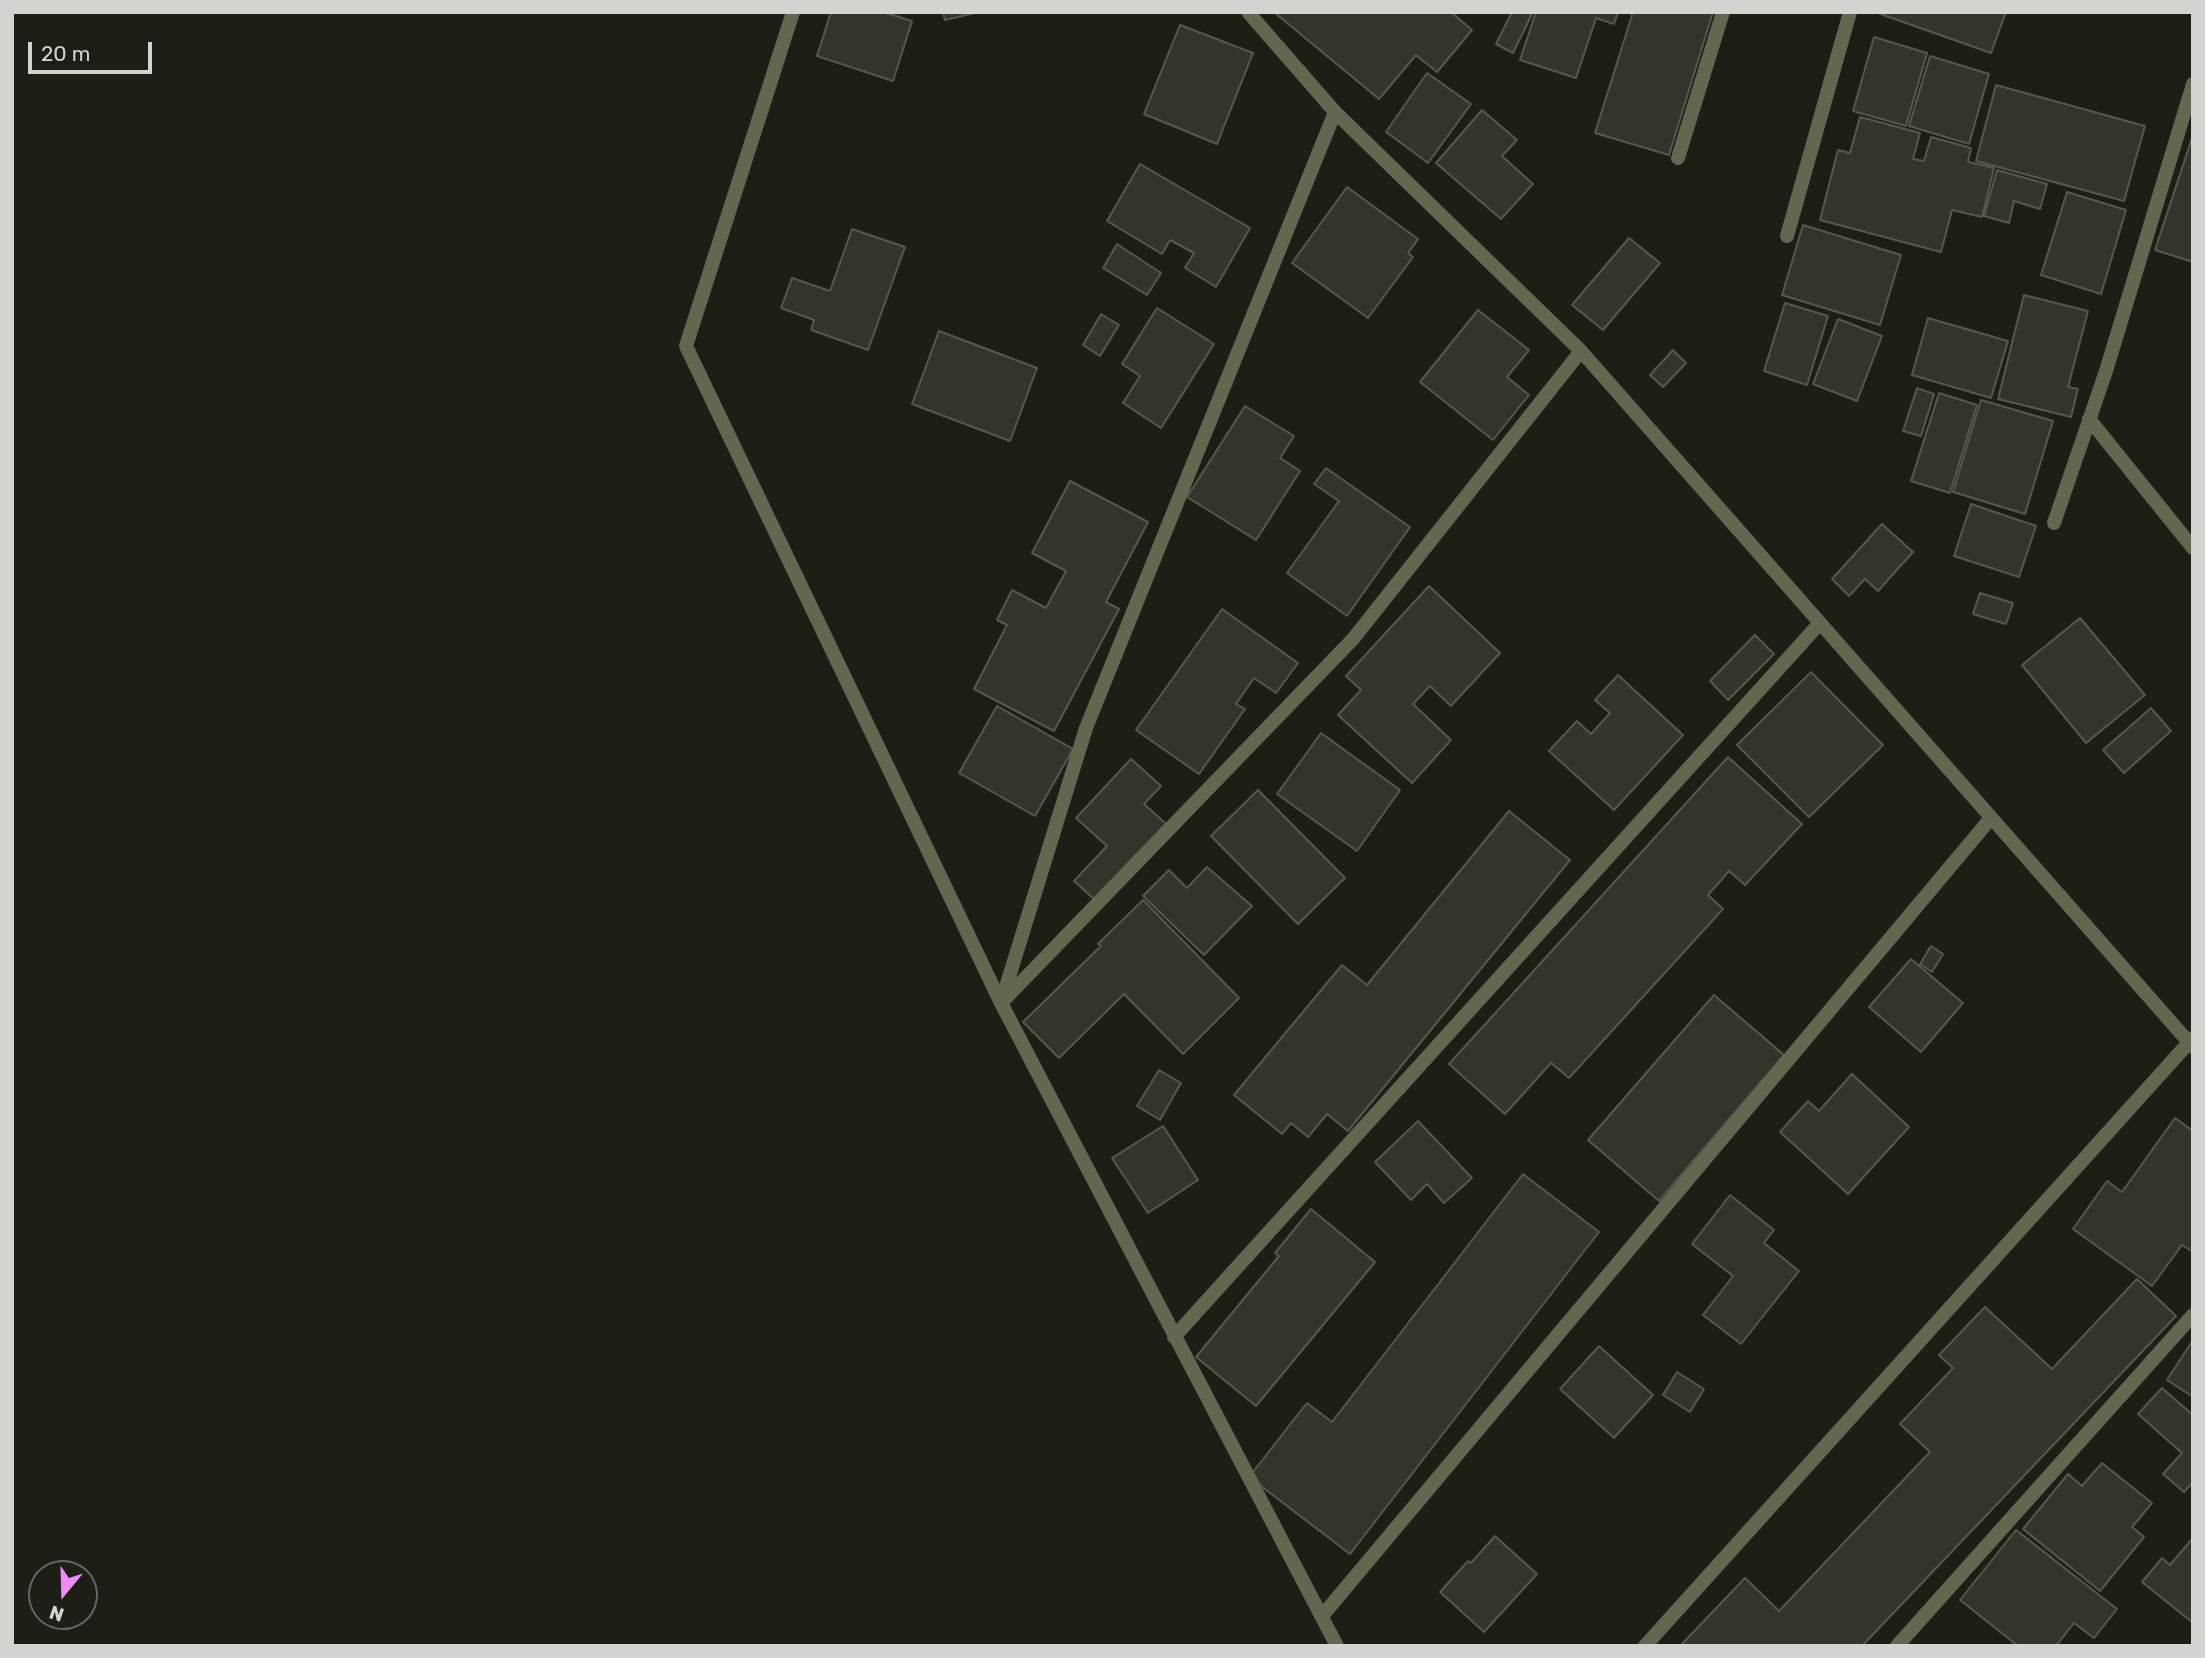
<!DOCTYPE html>
<style>
body{margin:0}
#map{position:relative;width:2205px;height:1658px;overflow:hidden;background:#1d1e16;font-family:Rubik,sans-serif}
canvas{display:block}
.frame{position:absolute;inset:0;border:14px solid #d3d4cf;pointer-events:none}
.north{position:absolute;left:28px;top:1560px;width:70px;height:70px;box-sizing:border-box;background:#1d1e16;border:2px solid #666760;border-radius:50%;rotate:199deg;font-size:19px;font-weight:700;line-height:28px;text-align:center;color:#d3d4cf}
.north::after{content:'';display:block;margin:auto;width:24px;height:32px;background:#ed8cf9;clip-path:polygon(50% 0,100% 100%,50% 72%,0 100%)}
.scale{position:absolute;left:28px;top:42px;width:124px;height:32px;box-sizing:border-box;border:4px solid #d3d4cf;border-top:0;padding-left:9px;font-size:21px;line-height:24px;white-space:nowrap;color:#d3d4cf;-webkit-text-stroke:5px #1d1e16;paint-order:stroke}
</style>
<div id="map">
<canvas width="2205" height="1658"></canvas>
<div class="frame"></div>
<div class="north">N</div>
<div class="scale">20 m</div>
</div>
<script>
const ctx = document.querySelector('canvas').getContext('2d');
ctx.lineJoin = 'round';
function paint(path, color) { ctx.fillStyle = color; ctx.fill(path, 'evenodd'); }
function strokePath(path, color, width, dash) { ctx.strokeStyle = color; ctx.lineWidth = width; ctx.lineCap = dash ? 'butt' : 'round'; ctx.setLineDash(dash || []); ctx.stroke(path); }
const building = new Path2D(`
 M831 12H883L912 21 893 81 817 56Z
 M943 12H979L945 20Z
 M1451 12 1472 30 1437 72 1416 55 1379 99 1275 13Z
 M1512 12H1527L1532 14 1513 53 1496 44Z
 M1536 12H1618L1614 24 1596 18 1576 78 1520 60Z
 M1633 12H1713L1669 155 1595 133Z
 M1875 12H2006L1991 53Z
 M1180 25 1253 53 1217 144 1144 114Z
 M1874 37 1927 53 1906 126 1853 111Z
 M1930 56 1989 74 1969 144 1909 126Z
 M1427 73 1471 104 1428 163 1386 132Z
 M1996 85 2145 126 2124 201 1976 161Z
 M1482 110 1517 140 1502 156 1533 184 1501 219 1436 163Z
 M1860 117 1920 133 1913 159 1924 161 1931 137 1971 148 1968 162 1994 168 1982 217 1952 210 1941 252 1820 220 1838 150 1850 153Z
 M2193 135V262L2155 250Z
 M1140 164 1250 228 1216 287 1185 268 1194 253 1170 240 1162 254 1107 221Z
 M1997 170 2047 184 2040 209 2014 201 2009 223 1984 216Z
 M1347 187 1418 239 1408 253 1413 257 1368 318 1292 263Z
 M2067 192 2126 210 2101 294 2041 275Z
 M1803 225 1901 255 1880 325 1782 295Z
 M852 229 905 247 868 350 811 330 814 320 781 308 792 278 830 291Z
 M1629 238 1660 263 1603 330 1572 305Z
 M1117 244 1161 273 1147 295 1103 268Z
 M2024 295 2088 311 2068 387 2078 389 2071 417 1998 399Z
 M1785 303 1828 316 1807 385 1764 371Z
 M1157 308 1214 344 1161 428 1123 403 1140 376 1122 364Z
 M1478 310 1529 350 1507 377 1529 395 1493 440 1420 382Z
 M1101 314 1119 325 1100 356 1083 345Z
 M1928 318 2008 341 1991 398 1912 375Z
 M1838 319 1882 336 1857 401 1813 384Z
 M939 331 1037 368 1010 441 912 404Z
 M1673 350 1686 363 1663 387 1650 375Z
 M1917 388 1934 394 1921 436 1903 431Z
 M1939 393 1977 405 1950 493 1911 481Z
 M1981 400 2053 421 2025 514 1953 492Z
 M1245 406 1294 436 1280 458 1300 471 1256 540 1187 497Z
 M1326 468 1410 527 1347 616 1287 573 1339 501 1314 484Z
 M1070 481 1148 522 1106 602 1119 609 1054 731 974 689 1007 625 997 620 1012 590 1046 608 1066 571 1032 553Z
 M1971 504 2036 526 2019 577 1954 556Z
 M1882 524 1913 552 1878 591 1865 579 1849 596 1832 579Z
 M1429 586 1500 653 1451 706 1430 686 1413 704 1451 740 1412 783 1338 715 1361 690 1346 676Z
 M1980 593 2013 603 2006 624 1973 614Z
 M1222 609 1298 663 1276 693 1254 678 1236 704 1245 709 1199 774 1136 730Z
 M2080 618 2145 695 2086 743 2022 665Z
 M1755 635 1774 654 1728 700 1710 681Z
 M1811 672 1883 745 1809 817 1737 745Z
 M1618 675 1683 735 1614 810 1549 751 1577 721 1591 734 1610 713 1595 700Z
 M997 706 1073 749 1035 816 959 773Z
 M2151 708 2171 731 2124 773 2103 750Z
 M1321 733 1400 790 1357 851 1277 794Z
 M1728 757 1802 824 1745 885 1729 871 1708 895 1723 909 1569 1078 1551 1063 1505 1114 1449 1064Z
 M1131 759 1161 786 1144 804 1166 824 1095 900 1074 881 1107 846 1076 818Z
 M1258 790 1345 878 1298 924 1211 836Z
 M1509 811 1570 860 1348 1131 1327 1114 1308 1137 1291 1123 1282 1134 1234 1095 1342 965 1367 985Z
 M1207 867 1252 906 1204 955 1143 896 1169 870 1187 888Z
 M1143 900 1239 998 1183 1054 1124 994 1059 1058 1023 1022 1101 946 1098 944Z
 M1931 946 1943 954 1932 972 1920 964Z
 M1911 959 1963 1003 1921 1052 1869 1007Z
 M1714 995 1784 1055 1659 1201 1588 1140Z
 M1159 1070 1181 1083 1160 1120 1137 1106Z
 M1852 1074 1909 1127 1848 1194 1780 1132 1808 1101 1819 1111Z
 M2175 1118 2193 1131V1252L2182 1245 2152 1286 2073 1229 2107 1181 2122 1192Z
 M1418 1121 1472 1178 1444 1203 1427 1184 1411 1200 1375 1162Z
 M1163 1126 1198 1180 1148 1213 1112 1158Z
 M1523 1174 1599 1232 1350 1554 1249 1477 1307 1403 1332 1422Z
 M1730 1195 1774 1230 1764 1243 1799 1271 1741 1344 1703 1315 1733 1276 1692 1244Z
 M1311 1209 1375 1262 1256 1406 1196 1357 1279 1256 1275 1253Z
 M2137 1279 2176 1316 1862 1646H1680L1745 1578 1779 1611 1930 1452 1900 1424 1953 1368 1939 1355 1985 1307 2052 1369Z
 M2193 1340V1397L2167 1380Z
 M1599 1346 1653 1395 1614 1438 1560 1389Z
 M1677 1372 1704 1389 1690 1412 1663 1395Z
 M2162 1388 2193 1415V1482L2184 1492 2163 1474 2182 1453 2138 1414Z
 M2102 1463 2152 1503 2132 1527 2144 1537 2100 1591 2023 1529 2068 1474 2082 1486Z
 M2016 1530 2117 1609 2094 1638 2074 1623 2056 1646H2018L1960 1600Z
 M1495 1536 1537 1574 1484 1632 1440 1592 1468 1561 1471 1563Z
 M2193 1538V1623L2142 1582 2162 1558 2170 1565Z`);
const minor = new Path2D(`
 M793 12 686 346 1001 1003 1337 1646
 M1248 12 1335 112 1581 351 2193 1047
 M1678 158 1723 12
 M1787 236 1850 12
 M2089 419 2193 548
 M2054 523 2106 371 2193 84
 M1004 1000 1353 639 1581 351
 M1001 1003 1086 728 1335 112
 M1174 1337 1820 623
 M1322 1616 1991 818
 M1645 1646 2193 1038
 M1897 1646 2193 1315`);
paint(building, '#33342b');
strokePath(building, '#56574e', 2);
strokePath(minor, '#64674f', 14);
</script>
